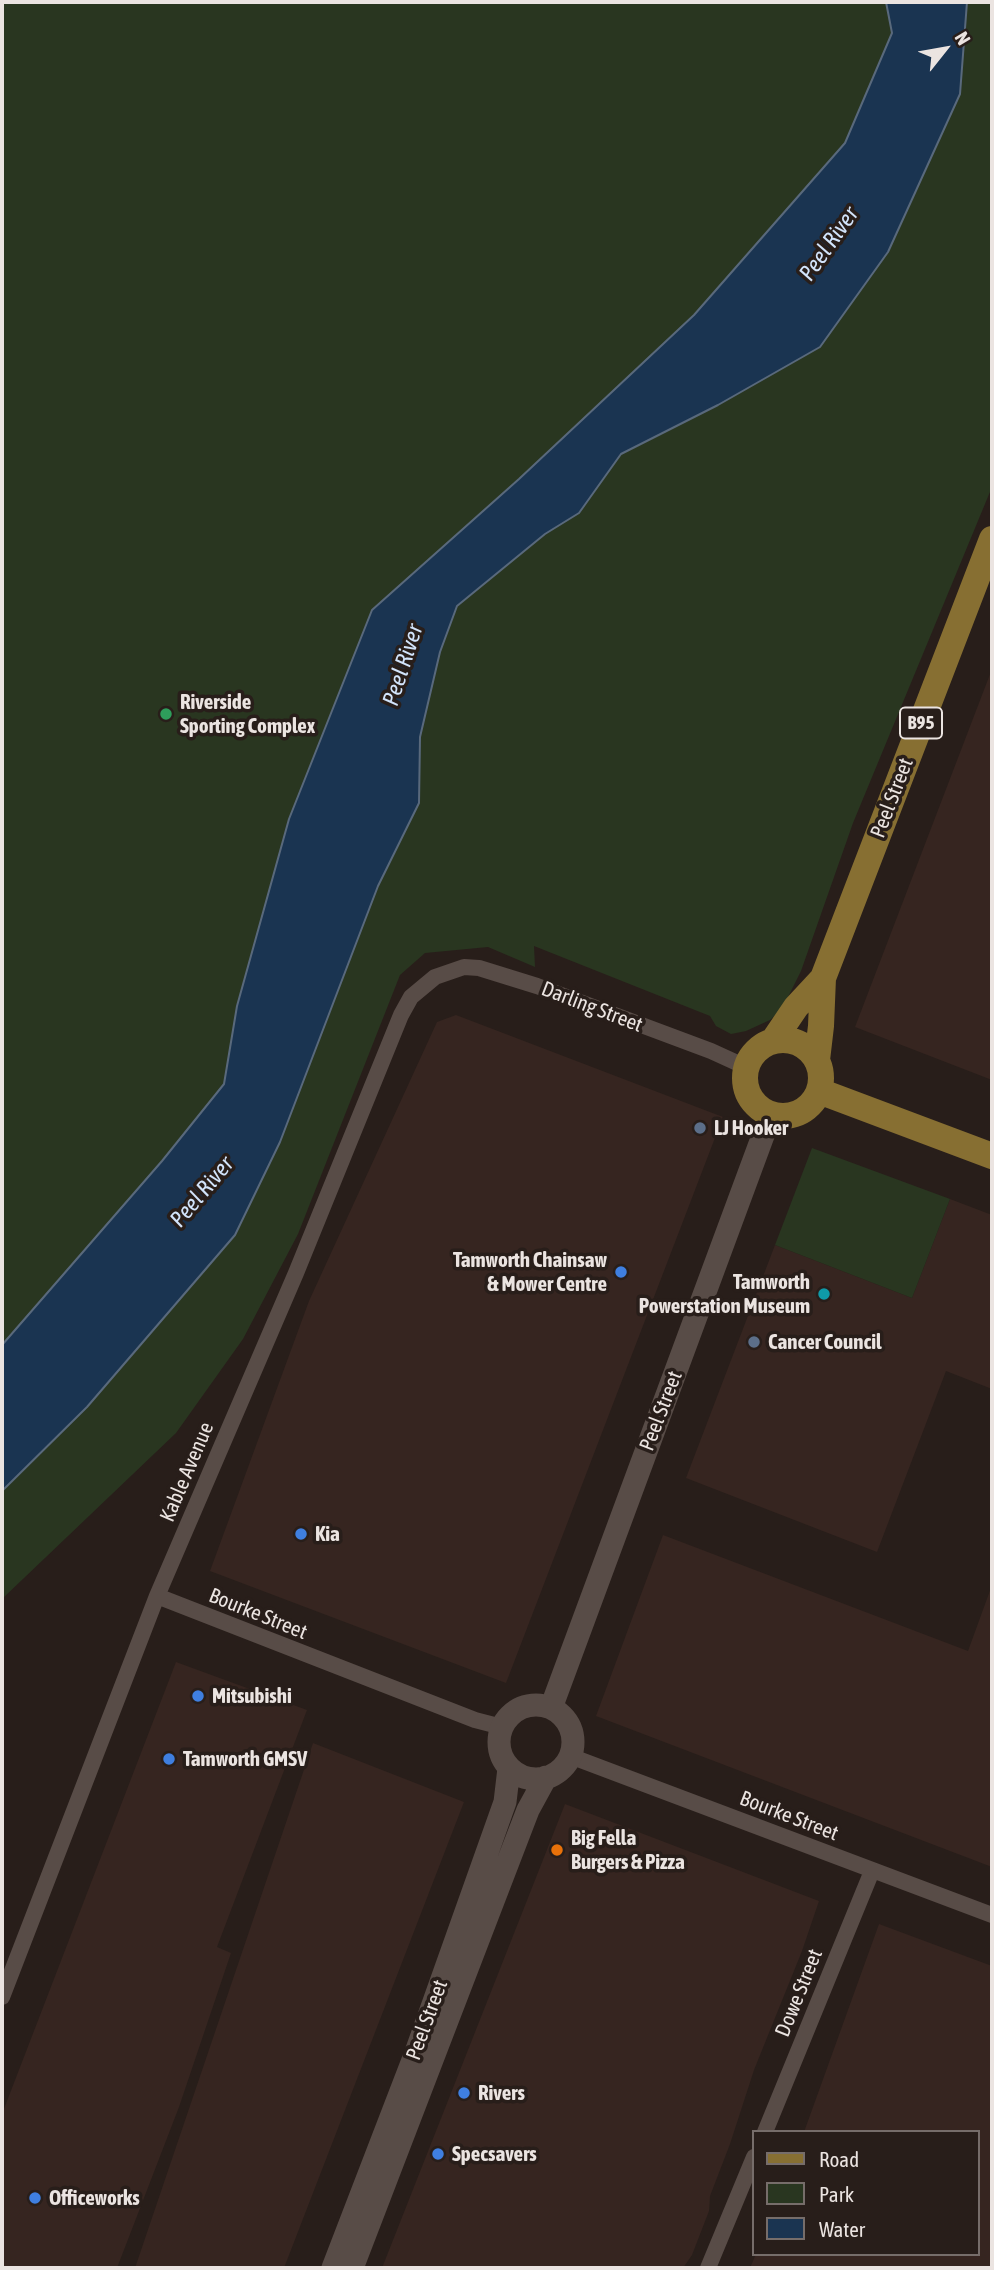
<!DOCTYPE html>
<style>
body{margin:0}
#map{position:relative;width:994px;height:2270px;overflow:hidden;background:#281e1a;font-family:"Asap Condensed",sans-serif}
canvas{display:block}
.frame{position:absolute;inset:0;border:4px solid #ebe4e1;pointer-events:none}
.legend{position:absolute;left:752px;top:2130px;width:228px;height:126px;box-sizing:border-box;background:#281e1a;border:2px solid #766d6a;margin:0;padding:9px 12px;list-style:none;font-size:21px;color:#ebe4e1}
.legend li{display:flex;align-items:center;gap:14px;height:35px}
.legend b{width:35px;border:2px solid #766d6a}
.north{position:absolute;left:910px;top:14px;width:70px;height:70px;-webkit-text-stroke:5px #281e1a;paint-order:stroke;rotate:59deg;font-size:19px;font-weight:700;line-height:28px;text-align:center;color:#ebe4e1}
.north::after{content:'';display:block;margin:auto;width:24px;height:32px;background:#ebe4e1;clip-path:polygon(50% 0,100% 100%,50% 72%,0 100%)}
</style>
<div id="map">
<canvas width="994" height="2270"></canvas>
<div class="frame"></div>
<ul class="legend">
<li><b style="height:9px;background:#876f32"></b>Road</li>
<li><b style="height:19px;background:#293620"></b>Park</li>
<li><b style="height:19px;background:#1a3451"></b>Water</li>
</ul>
<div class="north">N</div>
</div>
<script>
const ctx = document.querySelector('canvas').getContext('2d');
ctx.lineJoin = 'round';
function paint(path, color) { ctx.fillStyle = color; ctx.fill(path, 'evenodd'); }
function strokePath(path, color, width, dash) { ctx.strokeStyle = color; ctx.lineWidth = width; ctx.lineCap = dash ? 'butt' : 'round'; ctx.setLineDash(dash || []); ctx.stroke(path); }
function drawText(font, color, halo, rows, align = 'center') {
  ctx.font = font + ' "Asap Condensed",sans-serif'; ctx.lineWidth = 7; ctx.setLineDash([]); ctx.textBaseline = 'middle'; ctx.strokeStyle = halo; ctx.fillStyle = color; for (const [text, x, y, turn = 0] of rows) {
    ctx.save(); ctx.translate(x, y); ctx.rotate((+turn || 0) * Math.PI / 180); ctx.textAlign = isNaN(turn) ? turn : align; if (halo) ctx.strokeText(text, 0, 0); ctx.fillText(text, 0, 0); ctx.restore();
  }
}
const built = new Path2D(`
 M992 669V1080L855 1027Z
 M456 1015 723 1117 506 1683 210 1571 309 1301 437 1022Z
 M950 1199 992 1215V1389L946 1371 877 1552 686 1478 775 1245 912 1298Z
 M663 1535 968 1651 992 1585V1867L596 1716Z
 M176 1662 307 1710 217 1947 231 1953 179 2107 117 2268H2V2114Z
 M313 1743 464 1802 284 2268H135Z
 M565 1804 819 1901 802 1951 754 2070 730 2144 710 2196 709 2211 692 2255 683 2268H382Z
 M879 1924 992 1966V2268H750L756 2254H978V2132H804Z`);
const green = new Path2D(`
 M2 2H886L892 33 845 143 694 315 519 479 372 610 289 819 237 1006 224 1084 162 1161 2 1345Z
 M967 2H992V487L853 823 801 971 782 1009 770 1020 746 1031 731 1034 716 1026 710 1016 534 946 535 967 488 947 425 953 400 975 298 1234 243 1339 176 1433 2 1599V1491L87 1407 235 1235 280 1142 378 886 419 803 420 737 440 652 457 606 545 534 579 513 620 454 718 405 820 347 960 94Z
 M812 1148 950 1199 912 1298 775 1245Z`);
const water = new Path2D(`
 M886 2H967L960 94 888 252 820 347 718 405 621 454 579 513 545 534 457 606 440 652 420 737 419 803 378 886 280 1142 235 1235 87 1407 2 1491V1345L162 1161 224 1084 237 1006 289 819 372 610 519 479 694 315 845 143 892 33Z`);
const minor = new Path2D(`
 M157 1596 475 1720 502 1727
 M570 1756 992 1915
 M2 1997 157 1596 296 1273 401 1015 411 997 435 977 464 967 479 968 537 986 711 1051 746 1067
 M765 2132 872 1871
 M708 2268 754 2157`);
const secondary = new Path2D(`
 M499 1742a37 37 0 1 1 74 0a37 37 0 1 1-74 0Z
 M551 1708 771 1114
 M333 2268 415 2055 505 1802 509 1768
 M352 2268 528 1810 546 1777`);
const primary = new Path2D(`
 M745 1078a38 38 0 1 1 76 0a38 38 0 1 1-76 0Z
 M773 1041 796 1007 823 978
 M817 1060 821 1026 823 978 992 539
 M819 1091 992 1156`);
const markers = [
 [166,714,7,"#2e9e5b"],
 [700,1128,7,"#5c6f8a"],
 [621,1272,7,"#3f7fe0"],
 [824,1294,7,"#0f9aa8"],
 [754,1342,7,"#5c6f8a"],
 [301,1534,7,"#3f7fe0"],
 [198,1696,7,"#3f7fe0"],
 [169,1759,7,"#3f7fe0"],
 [557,1850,7,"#e8710a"],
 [464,2093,7,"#3f7fe0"],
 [438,2154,7,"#3f7fe0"],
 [35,2198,7,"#3f7fe0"]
];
const shields = [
 [921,723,42]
];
const shieldNames = [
 ["B95",921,723]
];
const poiNames = [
 ["Riverside",180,702],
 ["Sporting Complex",180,726],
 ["LJ Hooker",714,1128],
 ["Tamworth Chainsaw",607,1260,"right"],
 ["& Mower Centre",607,1284,"right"],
 ["Tamworth",810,1282,"right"],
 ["Powerstation Museum",810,1306,"right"],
 ["Cancer Council",768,1342],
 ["Kia",315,1534],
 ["Mitsubishi",212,1696],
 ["Tamworth GMSV",183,1759],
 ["Big Fella",571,1838],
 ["Burgers & Pizza",571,1862],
 ["Rivers",478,2093],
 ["Specsavers",452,2154],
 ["Officeworks",49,2198]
];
const streetNames = [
 ["Peel Street",892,798,-69],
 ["Darling Street",592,1007,21],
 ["Peel Street",661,1411,-69],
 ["Kable Avenue",187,1472,-67],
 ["Bourke Street",258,1614,22],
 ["Bourke Street",789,1816,21],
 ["Dowe Street",799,1993,-68],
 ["Peel Street",427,2020,-70]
];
const waterNames = [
 ["Peel River",829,244,-55],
 ["Peel River",403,665,-72],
 ["Peel River",202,1192,-50]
];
paint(built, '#362520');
paint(green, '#293620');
paint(water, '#1a3451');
strokePath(water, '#59697c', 2);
strokePath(minor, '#584c47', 16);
strokePath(secondary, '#584c47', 23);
strokePath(primary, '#876f32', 26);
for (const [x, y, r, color] of markers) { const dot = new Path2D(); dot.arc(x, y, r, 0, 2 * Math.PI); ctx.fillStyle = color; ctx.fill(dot); strokePath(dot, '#281e1a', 2.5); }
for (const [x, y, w] of shields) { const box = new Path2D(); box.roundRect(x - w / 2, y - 15.5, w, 31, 5); ctx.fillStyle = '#281e1a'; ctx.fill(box); strokePath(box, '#ebe4e1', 2); }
drawText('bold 19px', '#ebe4e1', null, shieldNames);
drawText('bold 21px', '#ebe4e1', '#281e1a', poiNames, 'left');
drawText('21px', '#ebe4e1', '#281e1a', streetNames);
drawText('italic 23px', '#d2e4fb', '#281e1a', waterNames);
</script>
